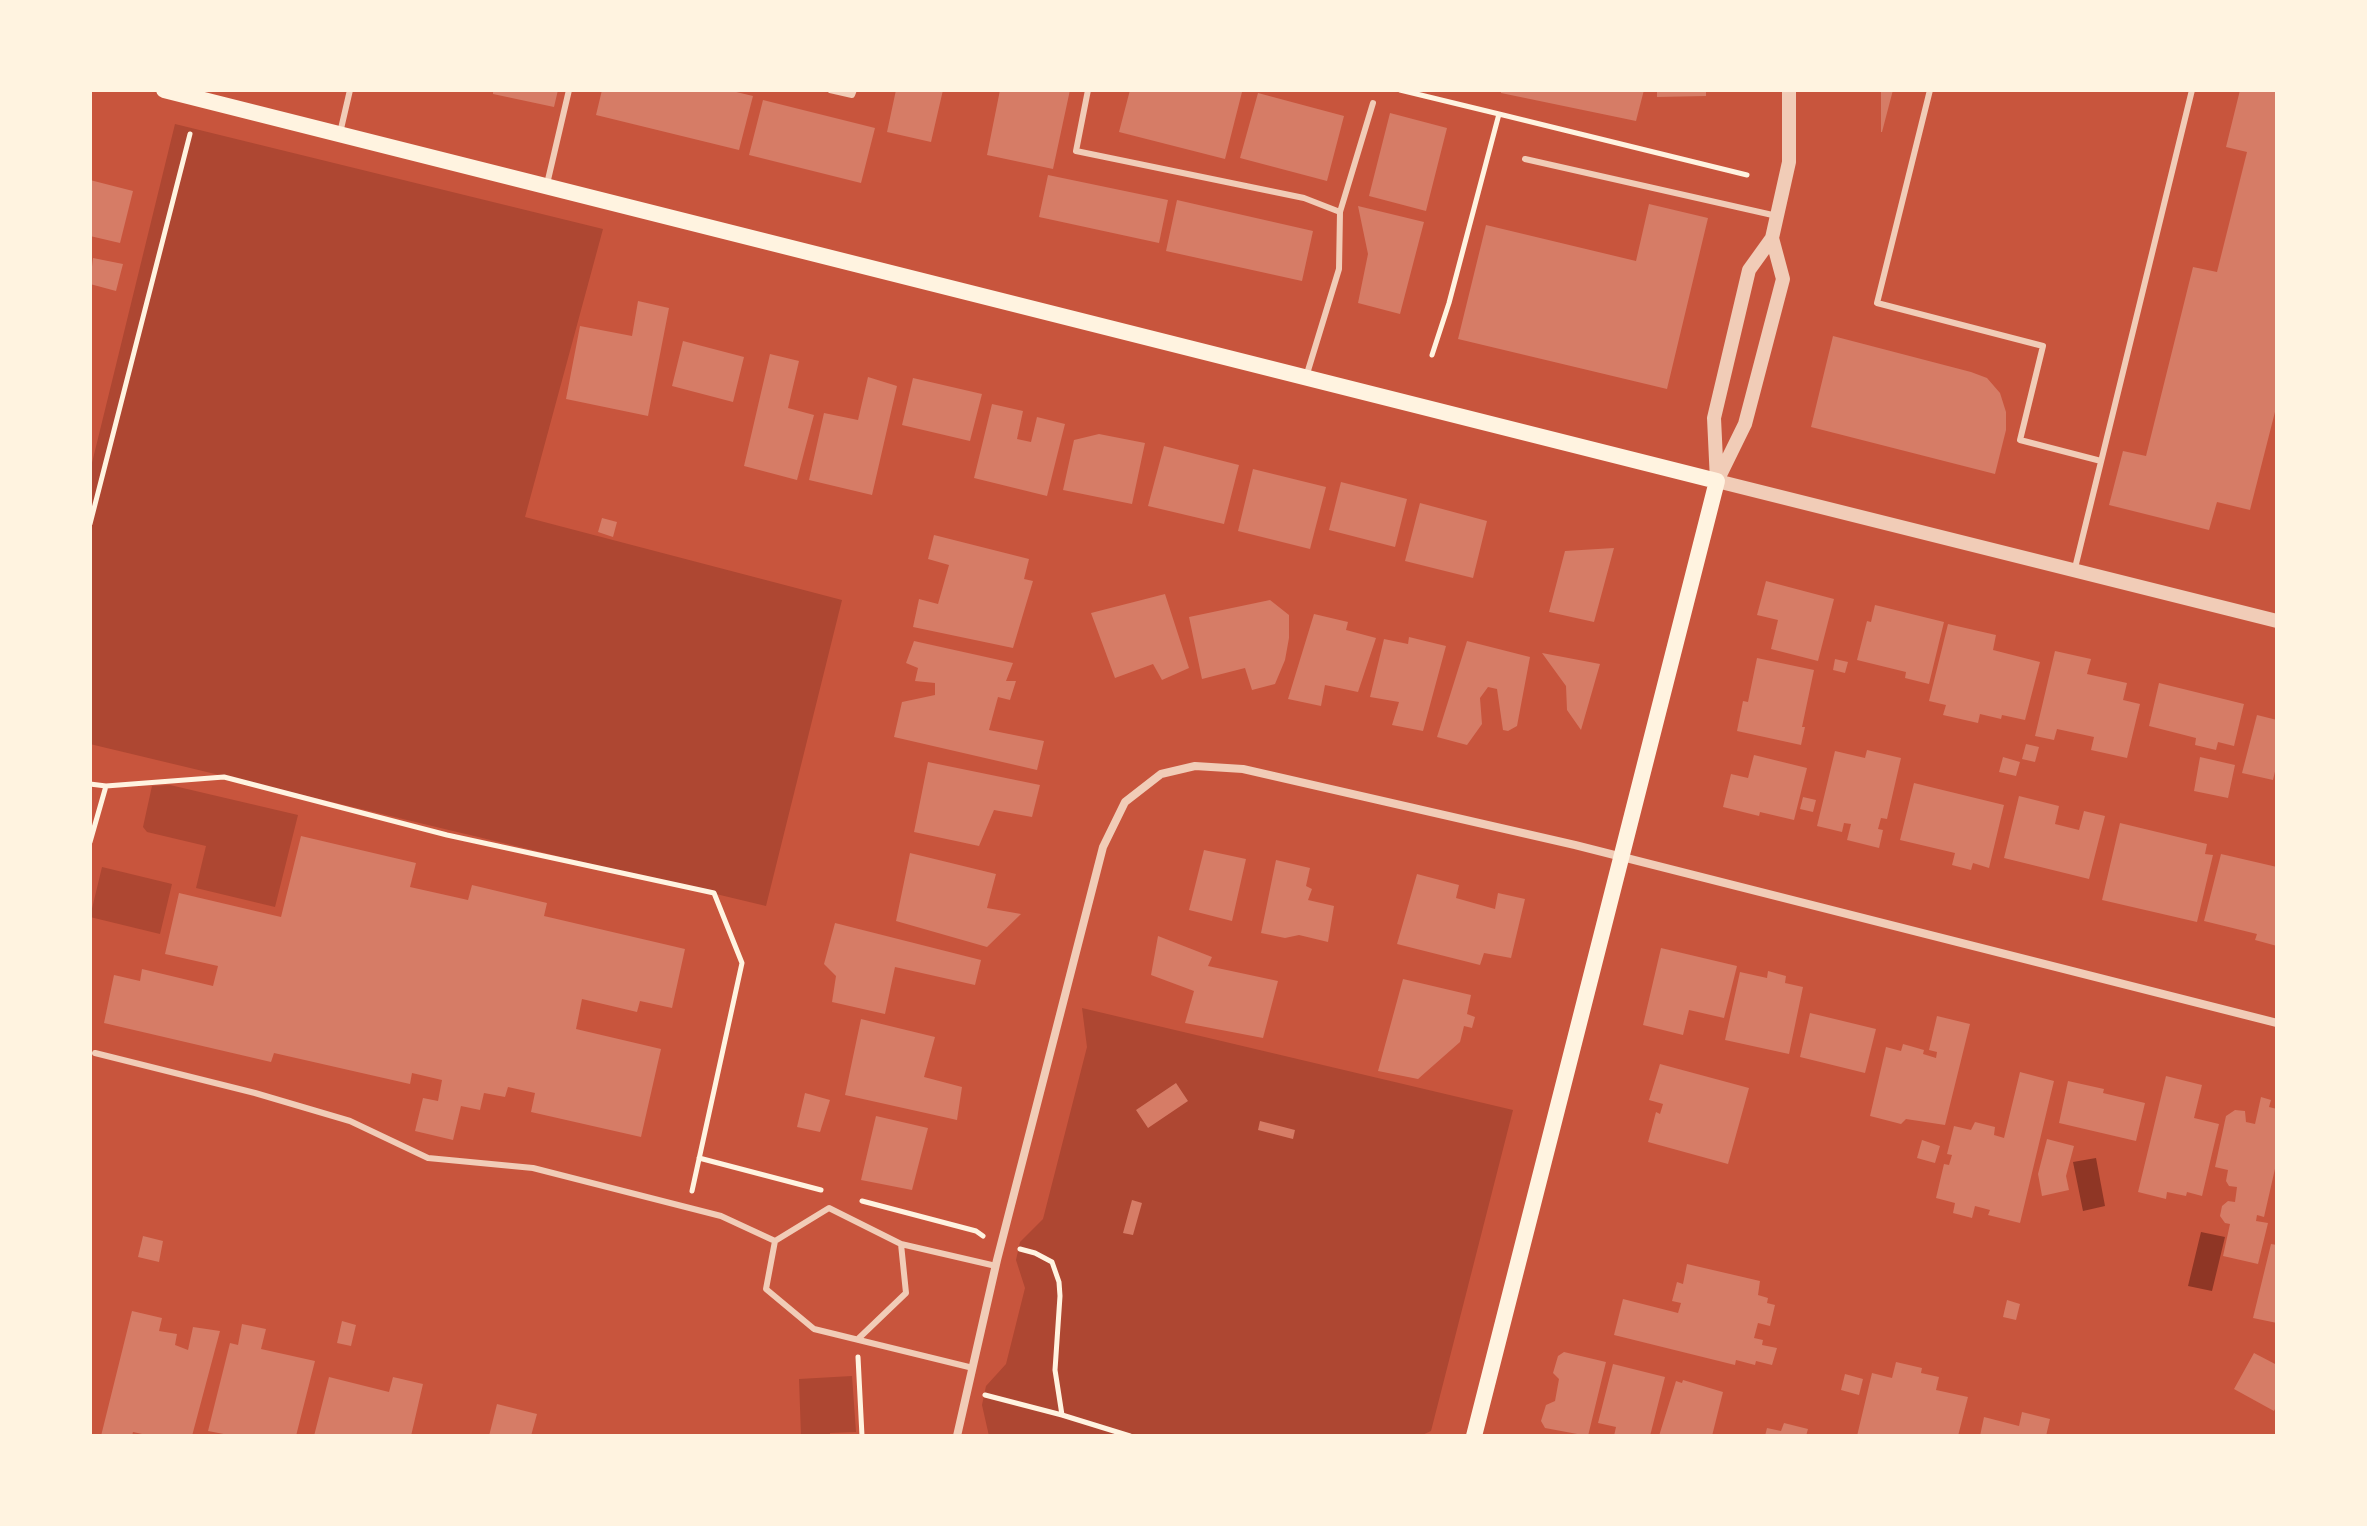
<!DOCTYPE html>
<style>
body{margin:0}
#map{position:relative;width:2367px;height:1526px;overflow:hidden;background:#c8553d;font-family:"DejaVu Sans",sans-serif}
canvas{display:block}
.frame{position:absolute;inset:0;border:92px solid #fff3e0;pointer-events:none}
</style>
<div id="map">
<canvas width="2367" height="1526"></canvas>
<div class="frame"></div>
</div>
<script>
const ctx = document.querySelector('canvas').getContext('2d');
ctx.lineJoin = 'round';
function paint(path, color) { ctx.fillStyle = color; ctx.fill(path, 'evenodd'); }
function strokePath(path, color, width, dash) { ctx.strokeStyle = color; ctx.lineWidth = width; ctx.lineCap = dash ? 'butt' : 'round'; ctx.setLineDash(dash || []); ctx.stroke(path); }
const green = new Path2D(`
 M175 124 603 229 525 517 842 600 766 906 90 744V471Z
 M170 785 298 815 275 907 196 888 206 846 147 832 143 827 152 786Z
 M102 867 172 884 160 934 90 917Z
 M1082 1008 1513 1110 1431 1431 1420 1436H989L982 1405 986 1386 1006 1364 1025 1288 1016 1260 1020 1242 1043 1219 1087 1047Z
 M852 1376 856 1432 830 1433V1436H801L799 1379Z`);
const water = new Path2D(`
 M2096 1158 2105 1206 2083 1211 2073 1162Z
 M2201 1232 2225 1237 2212 1291 2188 1286Z`);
const building = new Path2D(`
 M493 90H558L554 107 493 94Z
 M602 90H728L753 96 739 150 596 115Z
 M896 90H943L931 142 887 132Z
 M1000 90H1070L1053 169 987 155Z
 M1130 90 1242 92 1225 159 1119 132Z
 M1501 90H1644L1636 121 1501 93Z
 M1657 90H1706V96L1657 97Z
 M1881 90H1893L1882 132H1881Z
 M2240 90H2277V404L2250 510 2217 502 2209 530 2109 505 2123 451 2146 456 2193 267 2217 272 2247 152 2226 147Z
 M1258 93 1344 116 1327 181 1240 158Z
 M763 100 875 128 861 183 749 155Z
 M1390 113 1447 128 1426 211 1369 196Z
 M1048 175 1168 200 1159 243 1039 217Z
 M90 180 133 191 120 243 90 236Z
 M1177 200 1313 231 1302 281 1166 251Z
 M1649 204 1708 218 1667 389 1458 339 1486 225 1636 261Z
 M1358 206 1424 222 1400 314 1358 303 1368 254Z
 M93 258 123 264 116 291 90 284Z
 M638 301 669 308 648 416 566 399 580 326 632 336Z
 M1833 336 1971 372 1987 378 2000 393 2006 412V430L1995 474 1811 427Z
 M683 341 744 357 733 402 672 386Z
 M770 354 799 361 788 408 814 415 797 480 744 466Z
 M868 377 897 386 872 495 809 480 824 413 858 420Z
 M913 378 982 394 970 441 902 425Z
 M992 404 1023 411 1017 439 1031 442 1037 417 1065 424 1047 496 974 478Z
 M1099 434 1145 443 1132 504 1063 490 1074 440Z
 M1164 446 1239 465 1224 524 1148 506Z
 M1253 469 1326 487 1310 549 1238 531Z
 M1341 482 1407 499 1395 547 1329 530Z
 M1420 503 1487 521 1473 578 1405 561Z
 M602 518 617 522 613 537 598 532Z
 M934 535 1029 559 1024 579 1033 581 1013 648 913 627 919 599 938 604 949 565 928 559Z
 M1614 548 1594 622 1549 612 1565 551Z
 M1766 581 1834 599 1818 661 1771 649 1778 620 1757 615Z
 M1165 594 1189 668 1162 680 1153 664 1115 678 1091 613Z
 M1270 600 1289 615V638L1285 660 1275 684 1252 690 1245 668 1202 679 1189 617Z
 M1875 605 1944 622 1929 684 1905 678 1906 672 1857 660 1867 621 1871 622Z
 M1314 614 1348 622 1346 630 1376 638 1358 692 1325 685 1321 706 1288 699Z
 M1948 624 1996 635 1993 650 2040 662 2025 720 2002 715 2001 719 1980 714 1978 723 1943 715 1946 705 1929 701Z
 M1409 637 1446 646 1423 731 1392 725 1399 702 1370 697 1384 639 1408 644Z
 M914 641 1013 663 1006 681H1016L1010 700 998 697 989 730 1044 741 1037 770 894 737 902 702 935 695V683L915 681 918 668 906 663Z
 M1467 641 1530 657 1517 726 1508 731 1503 730 1497 689 1488 687 1480 698 1482 724 1467 745 1437 737Z
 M2055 651 2091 659 2087 674 2127 683 2123 700 2140 704 2127 758 2091 750 2094 737 2057 729 2054 740 2035 736Z
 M1542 653 1600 664 1581 730 1567 710 1566 686Z
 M1757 658 1814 670 1802 727H1805L1801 745 1737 731 1743 701 1748 702Z
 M1835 659 1848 662 1845 673 1833 670Z
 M2159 683 2244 704 2234 746 2218 742 2216 750 2195 745 2196 738 2149 726Z
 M2257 715 2277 720V763L2273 780 2242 773Z
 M2026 744 2039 747 2035 762 2022 759Z
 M1867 750 1901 758 1887 819 1881 818 1878 829 1883 830 1879 848 1847 840 1851 824 1844 823 1842 832 1817 826 1835 751 1865 758Z
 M1754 755 1807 768 1794 820 1760 812 1759 816 1723 807 1731 774 1748 778Z
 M2003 757 2020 762 2016 776 1999 772Z
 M2200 757 2235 765 2228 798 2194 791Z
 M928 762 1040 785 1032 817 994 810 979 846 914 832Z
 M1914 783 2004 805 1989 868 1973 863 1971 870 1952 865 1955 853 1900 840Z
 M2019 796 2059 806 2055 824 2079 830 2084 811 2105 816 2089 879 2004 858Z
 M1803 797 1816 800 1813 812 1800 809Z
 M2120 823 2207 844 2205 854 2213 855 2197 922 2102 900Z
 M301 836 416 863 410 887 468 900 472 885 547 903 544 916 685 949 672 1008 640 1001 637 1012 582 999 576 1029 661 1049 641 1137 531 1112 535 1093 508 1087 505 1097 484 1093 480 1110 461 1106 453 1140 415 1131 423 1098 438 1101 442 1080 412 1073 410 1084 274 1053 271 1062 104 1023 114 975 140 981 142 969 213 986 218 966 165 954 179 893 281 917Z
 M1204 850 1246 859 1232 921 1189 910Z
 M910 853 996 874 987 908 1021 914 987 947 896 921Z
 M2221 854 2277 867V946L2255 940 2257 934 2204 921Z
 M1276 860 1310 868 1306 886 1312 889 1308 900 1334 906 1328 942 1299 935 1285 938 1261 933Z
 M1417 874 1459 885 1456 898 1495 909 1498 893 1525 899 1511 958 1484 953 1480 965 1397 944Z
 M835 923 981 960 975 985 895 967 885 1014 832 1002 836 976 824 964Z
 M1158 936 1212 957 1208 966 1278 981 1263 1038 1185 1023 1194 991 1151 975Z
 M1661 948 1737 966 1724 1018 1689 1010 1683 1035 1643 1025Z
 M1768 971 1786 976 1785 983 1803 987 1789 1054 1725 1040 1740 972 1767 978Z
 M1403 979 1471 995 1467 1014 1475 1017 1472 1028 1464 1026 1460 1042 1418 1079 1378 1071Z
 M1810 1013 1876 1029 1865 1073 1800 1057Z
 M1937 1016 1970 1024 1945 1125 1906 1119 1901 1124 1870 1116 1886 1047 1901 1051 1903 1044 1924 1050 1923 1054 1936 1058 1937 1052 1929 1050Z
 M861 1019 935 1037 924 1077 962 1087 957 1120 845 1095Z
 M1660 1064 1749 1088 1728 1164 1648 1142 1656 1112 1660 1114 1663 1104 1649 1100Z
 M2020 1072 2054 1081 2020 1223 1988 1215 1990 1210 1975 1206 1972 1218 1953 1213 1955 1203 1936 1198 1944 1164 1949 1165 1952 1155 1947 1154 1954 1126 1971 1130 1975 1122 1995 1127 1994 1135 2004 1138Z
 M2166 1076 2202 1085 2194 1118 2219 1124 2202 1196 2187 1192 2186 1196 2167 1192 2166 1199 2138 1192Z
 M2068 1081 2104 1089 2103 1093 2145 1103 2136 1141 2059 1123Z
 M1176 1083 1188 1101 1148 1128 1136 1110Z
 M805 1093 830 1100 820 1132 797 1127Z
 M2261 1097 2271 1100 2269 1107 2277 1109V1160L2264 1217 2257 1215 2256 1221 2268 1223 2258 1264 2223 1256 2230 1224 2225 1223 2220 1216 2222 1206 2228 1201 2235 1202 2237 1187 2229 1186 2226 1181 2228 1170 2215 1167 2226 1116 2235 1110 2245 1111 2246 1122 2255 1124Z
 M876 1116 928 1128 912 1190 861 1180Z
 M1260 1121 1295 1130 1293 1139 1258 1130Z
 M2047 1139 2074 1146 2066 1176 2069 1190 2042 1196 2038 1174Z
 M1922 1140 1940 1146 1935 1163 1917 1158Z
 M1132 1200 1142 1203 1133 1235 1123 1233Z
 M143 1236 163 1241 159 1262 138 1257Z
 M2271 1244 2277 1245V1323L2253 1318Z
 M1687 1264 1760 1281 1758 1295 1768 1298 1767 1303 1775 1305 1770 1326 1758 1323 1754 1338 1763 1340 1762 1345 1777 1348 1772 1365 1756 1361 1755 1365 1736 1360 1735 1365 1614 1335 1623 1299 1678 1313 1681 1303 1672 1301 1677 1282 1683 1284Z
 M2007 1300 2020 1304 2016 1320 2003 1317Z
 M132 1311 162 1318 159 1331 177 1334 175 1345 188 1350 193 1327 220 1331 192 1436H151L133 1432 132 1436H101Z
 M342 1321 356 1325 351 1346 337 1343Z
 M242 1324 266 1329 261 1349 315 1361 296 1436H234L208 1431 230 1343 238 1345Z
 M1564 1352 1606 1362 1588 1436 1545 1428 1541 1421 1546 1405 1555 1401 1559 1379 1553 1373 1558 1356Z
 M2254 1353 2277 1365V1405L2274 1411 2234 1389Z
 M1896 1362 1922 1368 1921 1373 1939 1377 1936 1390 1968 1397 1958 1436H1857L1872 1373 1892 1378Z
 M1613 1364 1665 1377 1650 1436H1614L1616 1427 1598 1423Z
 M1845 1374 1863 1379 1859 1395 1841 1390Z
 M329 1377 389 1392 393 1377 423 1384 411 1436H314Z
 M1683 1380 1723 1392 1712 1436H1659L1676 1381 1682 1383Z
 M497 1404 537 1414 531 1436H489Z
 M2022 1412 2050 1419 2046 1436H1980L1984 1417 2019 1426Z
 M1784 1423 1808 1429 1806 1436H1765L1767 1428 1781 1431Z`);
const path = new Path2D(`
 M1400 90 1499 114 1449 303 1432 355
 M1499 114 1747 175
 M90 524 190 134
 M90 784 106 786 224 777 447 835 714 893 742 963 692 1191
 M90 842 106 786
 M699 1158 821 1190
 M862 1201 976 1231 983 1236
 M1020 1249 1035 1253 1052 1262 1059 1282 1060 1296 1055 1370 1062 1415 1130 1436
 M858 1357 862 1436
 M985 1395 1062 1415`);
const service = new Path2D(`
 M830 90 852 95 854 90
 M1088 90 1076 151 1304 198 1340 212
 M1930 90 1877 303 2043 346 2020 440 2101 461
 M340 133 350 90
 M1525 159 1777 216
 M547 184 569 90
 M1306 377 1339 269 1340 212 1373 103
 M2075 568 2192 90
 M95 1053 255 1093 350 1121 428 1158 533 1168 721 1216 775 1241
 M858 1339 906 1293 901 1244
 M973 1368 814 1329 766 1289 775 1241 829 1208 901 1244 996 1266`);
const minor = new Path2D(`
 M957 1436 997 1260 1103 847 1125 802 1161 774 1195 766 1243 769 1575 845 2277 1023`);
const tertiary = new Path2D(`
 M1719 477 1745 424 1783 279 1772 238
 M1717 481 2277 621
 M1717 481 1714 418 1749 270 1772 238 1789 162V90`);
const secondary = new Path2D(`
 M164 90 1717 481 1474 1436`);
paint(green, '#ae4732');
paint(water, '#8f3625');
paint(building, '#d67c66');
strokePath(path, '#fff3e0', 5);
strokePath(service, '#f1ccb7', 6);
strokePath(minor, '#f1ccb7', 8);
strokePath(tertiary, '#f1ccb7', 14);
strokePath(secondary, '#fff3e0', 16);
</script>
